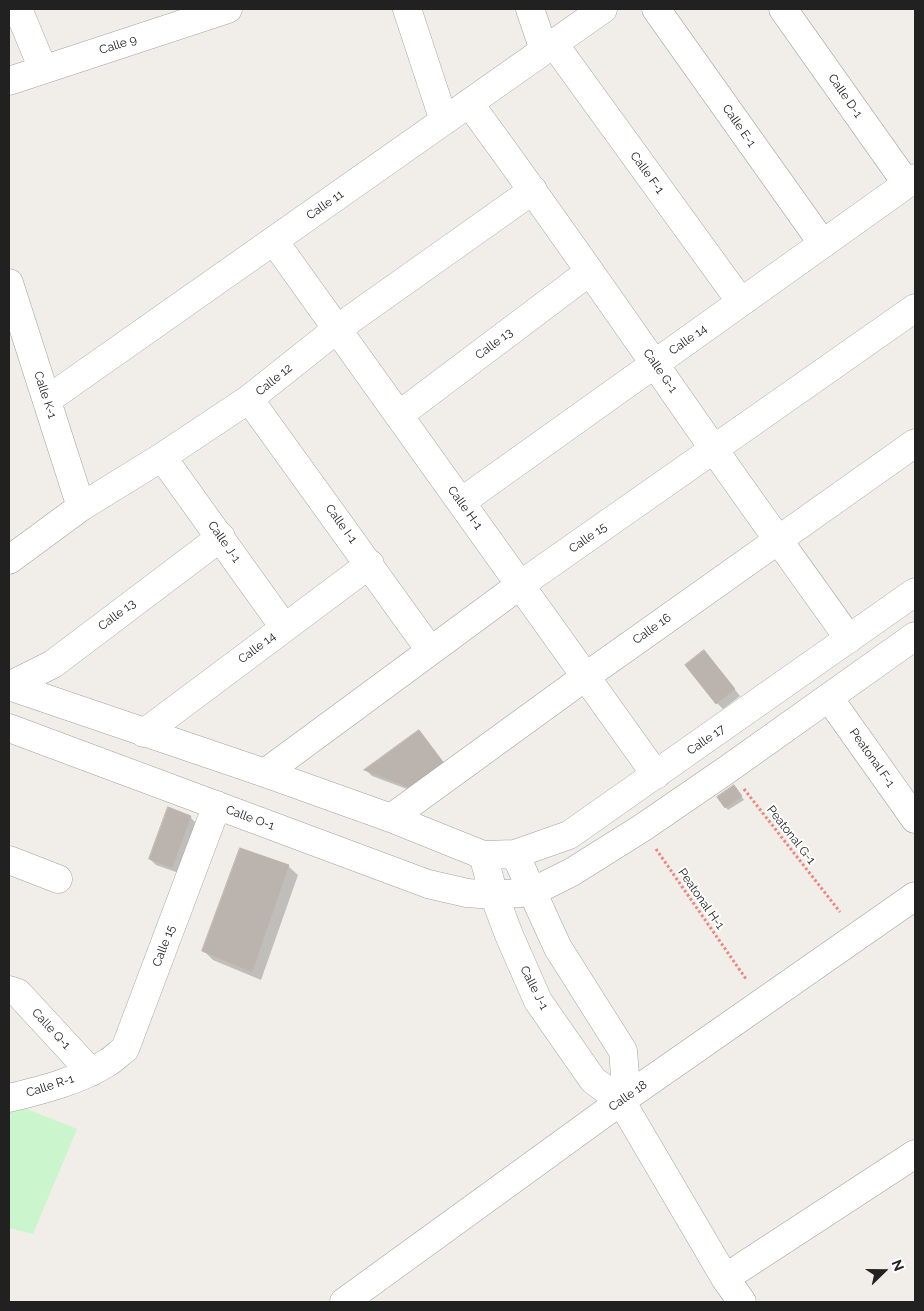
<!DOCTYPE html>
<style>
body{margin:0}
#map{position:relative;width:924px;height:1311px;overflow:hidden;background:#f1eee9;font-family:Raleway,sans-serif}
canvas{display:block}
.frame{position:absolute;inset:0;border:10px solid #212121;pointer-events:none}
.north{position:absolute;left:859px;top:1246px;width:50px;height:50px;-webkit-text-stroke:4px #fff;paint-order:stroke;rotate:68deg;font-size:14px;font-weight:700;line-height:20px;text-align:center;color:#212121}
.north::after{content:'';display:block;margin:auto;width:18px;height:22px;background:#212121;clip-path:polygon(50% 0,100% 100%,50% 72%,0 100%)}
</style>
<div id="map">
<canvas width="924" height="1311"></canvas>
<div class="frame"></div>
<div class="north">N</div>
</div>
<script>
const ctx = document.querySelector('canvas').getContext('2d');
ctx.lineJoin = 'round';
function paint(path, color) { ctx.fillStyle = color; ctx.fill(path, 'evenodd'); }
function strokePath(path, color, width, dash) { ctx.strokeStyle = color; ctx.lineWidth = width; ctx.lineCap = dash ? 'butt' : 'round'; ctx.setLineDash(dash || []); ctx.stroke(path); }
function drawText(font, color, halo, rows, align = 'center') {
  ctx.font = font + ' Raleway,sans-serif'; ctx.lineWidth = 4; ctx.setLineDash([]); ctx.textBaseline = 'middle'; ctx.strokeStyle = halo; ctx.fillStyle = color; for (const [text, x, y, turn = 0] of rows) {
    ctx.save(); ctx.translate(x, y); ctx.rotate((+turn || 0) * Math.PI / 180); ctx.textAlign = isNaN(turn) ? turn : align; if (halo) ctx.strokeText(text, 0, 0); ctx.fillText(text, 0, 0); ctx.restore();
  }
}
const park = new Path2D(`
 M22 1107 77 1129 33 1234 9 1228V1110Z`);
const shadow = new Path2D(`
 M704 651 740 696 723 709 717 703Z
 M419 731 448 768 415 792 372 776 366 770Z
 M737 790 744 800 728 810 719 798Z
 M169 809 191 818 197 824 179 873 156 865 150 859Z
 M288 866 298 875 261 980 213 960 204 951Z`);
const building = new Path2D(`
 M704 650 735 689 716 704 685 665Z
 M419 730 443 762 408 787 364 770Z
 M734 785 742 796 725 808 717 797Z
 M168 807 191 816 172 868 149 859Z
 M240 848 289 865 252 972 202 951Z`);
const path = new Path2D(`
 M744 789 840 912
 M656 849 746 979`);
const minor = new Path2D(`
 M18 9 43 69
 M407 9 444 121
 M530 9 544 50
 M656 9 823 244
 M783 9 907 184
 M554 44 741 302
 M9 81 228 9
 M469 103C553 217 633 333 713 448 758 513 804 575 849 639
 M274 241 656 775
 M9 283 81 507
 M249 399 430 650
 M47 400 603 9
 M399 415 589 272
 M162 457 284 627
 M461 502 915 178
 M9 560 81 507 162 457 249 399 337 329 533 190
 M9 686 265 773 391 818 483 855 515 854 569 835 915 592
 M9 686 53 664 221 537
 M829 698 915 819
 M9 728 428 884 467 893 494 895 532 892 572 872 642 828 728 769 915 636
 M144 733 370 564
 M265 773 520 585 915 308
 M391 818 585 677 915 443
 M515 854 558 948 623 1051 625 1075 621 1101
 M483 855 494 895 509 935 538 1001 593 1080 621 1101 725 1278 742 1302
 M9 860 58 879
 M9 990 18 993 91 1072
 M9 1098C42 1090 78 1081 107 1063 114 1059 119 1053 125 1049L217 805
 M725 1278 915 1154
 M344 1302 621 1101 915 896`);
const streetNames = [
 ["Calle 9",118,45,-18],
 ["Calle D-1",845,96,55],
 ["Calle E-1",739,126,55],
 ["Calle F-1",647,173,54],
 ["Calle 11",325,205,-35],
 ["Calle 14",688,340,-35],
 ["Calle 13",494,344,-37],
 ["Calle G-1",660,371,55],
 ["Calle 12",274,380,-39],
 ["Calle K-1",45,395,72],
 ["Calle H-1",465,508,54],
 ["Calle I-1",341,524,54],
 ["Calle 15",588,538,-35],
 ["Calle J-1",224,542,55],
 ["Calle 13",117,615,-37],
 ["Calle 16",652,629,-35],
 ["Calle 14",257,648,-37],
 ["Calle 17",706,740,-35],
 ["Peatonal F-1",872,758,55],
 ["Calle O-1",250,818,20],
 ["Peatonal G-1",791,835,52],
 ["Peatonal H-1",701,899,55],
 ["Calle 15",164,946,-69],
 ["Calle J-1",534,988,63],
 ["Calle Q-1",51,1029,47],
 ["Calle R-1",50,1086,-18],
 ["Calle 18",628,1096,-35]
];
paint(park, '#cbf5cd');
paint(shadow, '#0003');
paint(building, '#bab3ae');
strokePath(building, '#c1b5ac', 1);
strokePath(minor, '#a2a2a2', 29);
strokePath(path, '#ee857c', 3, [2.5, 2.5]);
strokePath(minor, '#fff', 28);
drawText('12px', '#212121', '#fff', streetNames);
</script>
